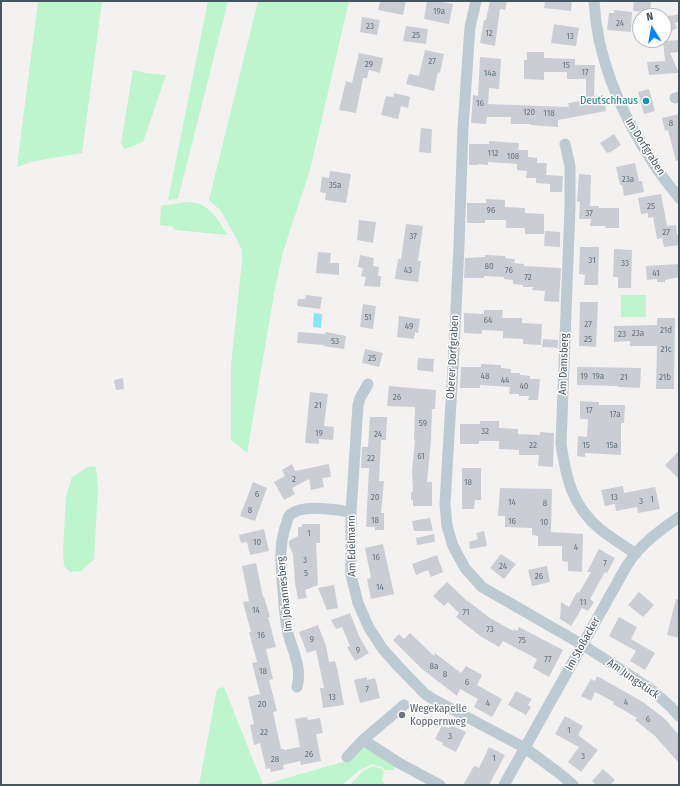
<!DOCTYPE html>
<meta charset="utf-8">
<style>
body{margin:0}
#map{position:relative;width:680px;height:786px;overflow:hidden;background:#f4f1f1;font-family:"Fira Sans Condensed",sans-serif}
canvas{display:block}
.frame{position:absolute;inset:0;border:2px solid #465661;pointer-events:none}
.north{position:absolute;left:632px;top:8px;width:40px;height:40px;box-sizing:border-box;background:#fff;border:1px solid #b5bbc0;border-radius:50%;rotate:349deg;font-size:11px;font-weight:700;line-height:16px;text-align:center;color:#465661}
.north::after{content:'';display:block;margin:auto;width:14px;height:18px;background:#0382fb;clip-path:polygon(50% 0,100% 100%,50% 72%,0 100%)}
</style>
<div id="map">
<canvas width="680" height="786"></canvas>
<div class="frame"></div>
<div class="north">N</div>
</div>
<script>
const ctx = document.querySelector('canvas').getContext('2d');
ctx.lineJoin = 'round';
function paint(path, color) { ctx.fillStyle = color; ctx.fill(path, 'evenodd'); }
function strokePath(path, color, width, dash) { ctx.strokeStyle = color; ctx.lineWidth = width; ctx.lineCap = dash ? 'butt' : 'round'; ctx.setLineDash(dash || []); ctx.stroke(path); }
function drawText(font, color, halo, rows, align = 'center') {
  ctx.font = font + ' "Fira Sans Condensed",sans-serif'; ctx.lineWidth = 3; ctx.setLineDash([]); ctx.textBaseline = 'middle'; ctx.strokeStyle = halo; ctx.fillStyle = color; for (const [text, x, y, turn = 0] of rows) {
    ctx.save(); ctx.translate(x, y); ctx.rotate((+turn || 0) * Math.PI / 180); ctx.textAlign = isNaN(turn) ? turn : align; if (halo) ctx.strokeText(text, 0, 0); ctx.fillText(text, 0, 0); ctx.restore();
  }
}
const green = new Path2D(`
 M38 1H102L82 153 35 161 17 167Z
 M208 1H228L178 199 168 200Z
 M258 1H349L310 170 283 252 275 288 247 453 231 440V365L242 261V250L234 234 221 211 209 200Z
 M133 70 145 73 166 75 143 142 125 149 121 144Z
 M186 202C190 203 195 202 199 204 213 209 220 223 227 235L175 230 173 227 160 225 161 206Z
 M621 295H646V317H621Z
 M90 466 96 467 98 489 94 559 81 571 70 572 64 566 63 551 66 497 72 477Z
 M224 687 263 785 349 760 361 748H367L396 763 393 770H385L382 767 377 766 372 764 360 770 342 785H199L217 689Z
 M373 766 382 769 384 772 382 780 385 785H350L363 771Z`);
const water = new Path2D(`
 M314 313 322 314 321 328 313 327Z`);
const building = new Path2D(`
 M380 1H406L403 15 378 10Z
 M427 1H437L453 4 449 24 424 19Z
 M490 1H507L505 10 500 9 495 46 480 43 484 20H486Z
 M545 1 572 2 571 11 544 8Z
 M634 1H651L650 13 633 11Z
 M614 10 632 12 631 32 607 30 609 13H614Z
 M679 14V22L675 23 677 28 664 35V18L671 15V16Z
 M362 17 380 20 377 35 360 32Z
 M554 24 579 28 576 46 551 43Z
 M406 26 428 29 426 44 403 41Z
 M663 40 665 41 679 40V52L670 53 679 73 649 75 647 62 665 61Z
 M425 50 444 54 440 73 438 72 434 91 406 84 409 74 419 76Z
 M527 52H544V58L575 59V65H595L594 96 603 95 606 111 558 120V127L530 125V124H511V117H487L486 124 471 123 473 95 478 96 480 57 501 59 499 89 489 88 488 104 569 107 568 103 584 100V98H586V79H567V72H544V80L524 79V60H527Z
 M359 53 383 58 380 73 369 70 367 78H363L356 113 339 110 346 81 352 83Z
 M649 89 655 111 644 114 638 92Z
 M394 93 410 97 408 108 401 106 398 119 381 115 386 96 393 97Z
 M679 114V160L676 161 668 130 665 131 662 118Z
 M421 128 432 129 431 153 419 152Z
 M614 134 621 145 609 153V152L607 153 600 143Z
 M489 141 519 143 518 150H528V157L537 158V163H547L546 175 563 176 562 192H550V184L536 183V178H526L527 171 517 170V164L488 162V165L478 164V165H469V144H489Z
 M635 163 639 181H642L644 192 624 196 622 185H620L616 167Z
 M330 171 351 174 346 203 325 200 326 193 320 192 322 177 329 178Z
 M579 174 591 175 590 206H599V208H619V228H605L606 226H590L591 219H579L580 202 577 201Z
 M661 194 667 226 676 225 677 235H679V245L664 247 662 238 657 239 653 217 648 218V213L641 214 638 198Z
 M486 199 505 200V207L525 208V213L544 214V234H525V228H506V220H485V223H467V203H486Z
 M359 220 376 222 373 243 357 240Z
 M406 224 423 226 418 261H421L418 282 395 279 398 259H401Z
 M545 231 560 232V247L544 246Z
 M580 247H599L598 285H584L585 275 579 274Z
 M614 249 632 250 631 288H618V277H613Z
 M318 252 331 253 330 263H339V275L316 273Z
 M360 255 374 258 373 266 379 267 378 276H381L380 287 364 286 366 277 361 276 363 268 358 267Z
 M485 255 505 256V258L515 259 514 263 524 264V266L561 268 559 302 544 301 545 291 532 290 533 287H523V285L513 284V280L504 279V277L484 276V278H464L465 258 485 257Z
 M679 264V277L665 280V282H657V279L647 280 646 266Z
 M306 295 322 297 320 309 297 306 298 299H305Z
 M580 302H598L596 347 579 346Z
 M363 304 376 306 373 329 360 327Z
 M484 310H503L502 318H522V323L542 324 541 345 523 344V339L503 338V331L482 330V334L464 333V313L484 314Z
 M399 316 420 319 418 333 415 332 414 339 397 337Z
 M657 318H675L674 389H656L657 346H630V341L614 342V326L657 325Z
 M298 332 325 334 326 332 346 336 344 349 323 346 324 345 297 343Z
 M543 339 558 340V348L542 347Z
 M365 349 383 353 379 367 362 363Z
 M418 358 434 359 433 372 417 370Z
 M481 364 501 365V368L511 369V373H520V375L530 376V379H540L538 400H528L529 396H519V394H509L510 387 480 385V388H460L461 367H481Z
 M577 367 641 368 640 388 618 387V386L577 385Z
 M123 378 124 389 116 390 114 380Z
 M389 386 436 390 435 409H432L431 441 427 482H432V506H413V500H411V492H413L412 471 415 440H414L415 407 387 406Z
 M310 392 328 394 324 426 334 427 333 440 319 439V444L305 443Z
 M580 401 599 402V405H625L624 423H621V455L585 453V457L577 456 578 436 587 437 588 419H580Z
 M370 417H387L386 440H381L379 481H384L381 513H384V530H375V527H366L369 468H361L362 447H368Z
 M480 421H499V428L518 429V434L540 435V432L554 433 553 467 538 466 539 455H519V450L499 449V441H479V444H460V424H480Z
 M679 451V479L665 465Z
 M292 464 295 471 329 464 331 477 322 478 324 487 311 490 309 479 292 488 295 494 284 500 274 482 285 476 282 470Z
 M462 468H481V500H475L474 509H462Z
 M253 482 267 488 255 521 240 516Z
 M623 486 624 493 655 487 660 509 638 513 637 507 616 511 615 504 605 506 601 490Z
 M500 488 552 489 551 532 583 534 582 572 568 571V562L562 561V546H538V536L532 535V528L505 527V516H498Z
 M430 518 433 531H414L412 521Z
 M302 524H320V543H316L318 585 305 590 307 598 298 599 295 583 293 554 289 545V541L298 536V527H302Z
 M264 529 269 551 250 555 247 542 241 543 239 535Z
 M484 531 487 546 470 549 469 542 478 539 476 533Z
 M434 534 435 542 417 545 416 538Z
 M383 544 394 594 371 599 367 579 371 578 365 548Z
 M599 549 615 558 607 573 605 572 590 599 594 602 588 611 582 608 571 626 560 619 561 602 569 607 577 592 579 593 591 572H587Z
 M501 554 516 564 504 579 490 568Z
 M437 555 443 572 431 577 428 570 416 575 412 564Z
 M256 563 263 597H264L270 617H268L276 647 266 649 273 679 269 680 277 711 273 712 281 749H284V750L300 747 295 719 307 717 308 720 320 718 323 733 316 734 321 761 301 765 300 761 283 765 284 769 271 772 270 768 266 769 260 743 254 745 250 725 254 724 248 697 260 694 252 663 257 662 249 632H251L243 602 249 601 242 566Z
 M547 566 550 582 532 586 528 570Z
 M447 582 468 602V601L490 618 513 631 514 629 517 631 519 627 563 650 549 677 533 668 537 659 503 641 499 647 480 636 456 617 459 613 448 602 444 606 433 596Z
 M334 585 338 608 327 610 318 588Z
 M639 592 654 605 643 617 628 605Z
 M676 599 679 600V638L667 635Z
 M350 613 359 636 369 653 355 661 347 647 350 646 342 627 336 629 331 620Z
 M619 617 637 627 631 639 655 653 645 670 630 661 636 651 609 636Z
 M318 625 326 646 329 662 335 661 337 668V667L344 705 323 708 320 688H324L316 650 307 653 299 632Z
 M410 633 434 656 435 653 461 673 466 666 482 675 477 685 502 699 492 717 474 707 478 699 460 689 457 696 422 669 393 640 399 634 404 639Z
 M597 676 643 702 665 719 679 735V763L655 736 635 720 637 718 613 704 614 702 595 692 591 701 581 696 591 679 595 681Z
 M367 677V680L375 678 380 698 360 703 354 680Z
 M516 691 532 699 528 705 531 707 526 715 508 705Z
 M565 716 583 726 578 735 598 750 581 772 568 762 579 747 555 734Z
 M442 725 449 728 451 725 466 732 456 752 442 745 443 743 435 739Z
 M489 747 505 755 489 785H463L474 766 479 768Z
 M603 769 615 780 610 785H596L592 781Z`);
const minor = new Path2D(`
 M476 1 470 27 463 128 459 245 454 351 445 504 447 526 453 546 465 568 482 587 583 645 648 687 671 707 679 716
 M594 1C597 61 622 116 655 166 662 177 671 187 679 198
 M675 98 679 97
 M565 144 570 166V207L561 444C566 478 572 506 600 529 611 538 624 546 636 554
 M368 384 360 398 358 405 351 512V575L358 603 369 628 382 648 398 666 425 694 433 699 525 748 559 773 573 785
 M297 687C302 669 294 654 289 637 285 622 284 607 283 591 281 567 278 545 287 522 287 521 288 517 289 516 301 503 335 510 351 512
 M363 740 399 763 440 785
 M347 757 363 740 404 705
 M504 785 626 567C629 563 632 558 635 554 647 540 664 527 679 517`);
const markers = [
 [646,101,4,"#0f9aa8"],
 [402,715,4,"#6b7280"]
];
const numberNames = [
 ["19a",439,11],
 ["24",620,23],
 ["23",370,26],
 ["12",489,33],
 ["25",416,35],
 ["13",570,36],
 ["27",432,61],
 ["29",369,64],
 ["15",566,65],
 ["5",657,68],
 ["17",585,72],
 ["14a",490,73],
 ["16",480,103],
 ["120",529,112],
 ["118",549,113],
 ["8",671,123],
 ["112",493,153],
 ["108",513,156],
 ["23a",628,179],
 ["35a",335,185],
 ["25",651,206],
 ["96",491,210],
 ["37",589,213],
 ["27",666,232],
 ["37",413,236],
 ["31",592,260],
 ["33",625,263],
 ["80",489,266],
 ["43",408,270],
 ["76",509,270],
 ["41",656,273],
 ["72",528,277],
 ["51",368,317],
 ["64",488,320],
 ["27",588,324],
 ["49",409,326],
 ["21d",666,330],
 ["23a",638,333],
 ["23",622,334],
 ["25",588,339],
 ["53",335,341],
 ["21c",666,349],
 ["25",372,358],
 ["48",485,376],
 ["19",584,376],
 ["19a",598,376],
 ["21",624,377],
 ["21b",665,377],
 ["44",505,380],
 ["40",524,386],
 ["26",397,397],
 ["21",318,405],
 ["17",589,410],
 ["17a",615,414],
 ["59",423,423],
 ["32",485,431],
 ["19",319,433],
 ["24",378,434],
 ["22",533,445],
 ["15",586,445],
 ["15a",612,445],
 ["61",421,456],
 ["22",371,458],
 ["2",294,479],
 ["18",468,482],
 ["6",257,494],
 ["20",375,497],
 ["13",614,497],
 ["1",652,499],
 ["3",641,501],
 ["14",512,502],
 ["8",545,503],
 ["8",250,510],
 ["18",375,520],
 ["16",512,521],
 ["10",544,522],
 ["1",309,533],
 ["10",257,542],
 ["4",576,547],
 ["16",376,557],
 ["3",305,560],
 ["7",605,563],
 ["24",503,566],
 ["5",306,573],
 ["26",539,576],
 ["14",380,587],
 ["11",583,602],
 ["14",256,610],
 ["71",466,612],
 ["73",490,629],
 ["16",261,635],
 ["9",312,639],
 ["75",522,640],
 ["9",358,650],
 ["77",548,659],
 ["8a",434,666],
 ["18",263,671],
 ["8",445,674],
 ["6",467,682],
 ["7",367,689],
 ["13",332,697],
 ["4",626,702],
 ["4",488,703],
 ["20",262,704],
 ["6",648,719],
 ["1",569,730],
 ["22",264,732],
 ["3",450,736],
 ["26",309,754],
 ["3",583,756],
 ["1",494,758],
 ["28",275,759]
];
const cultureNames = [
 ["Deutschhaus",638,101]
];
const streetNames = [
 ["Im Dorfgraben",645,147,58],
 ["Oberer Dorfgraben",453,357,-87],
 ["Am Damsberg",564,364,-88],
 ["Am Edelmann",352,546,-91],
 ["Im Johannesberg",285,594,-96],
 ["Im Stoßacker",583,644,-61],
 ["Am Jungstück",633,679,35]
];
const worshipNames = [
 ["Wegekapelle",410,709],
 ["Koppernweg",410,722]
];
paint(green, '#bcf5ce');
paint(water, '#84e7f7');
paint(building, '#caced4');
strokePath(minor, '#bdcad2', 11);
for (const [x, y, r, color] of markers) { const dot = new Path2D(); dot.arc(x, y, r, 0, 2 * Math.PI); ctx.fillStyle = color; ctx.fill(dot); strokePath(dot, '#fff', 1.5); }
drawText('9px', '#67747e', null, numberNames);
drawText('11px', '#0d838f', '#fff', cultureNames, 'right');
drawText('11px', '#465661', '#fff', streetNames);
drawText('11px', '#5b616d', '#fff', worshipNames, 'left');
</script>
